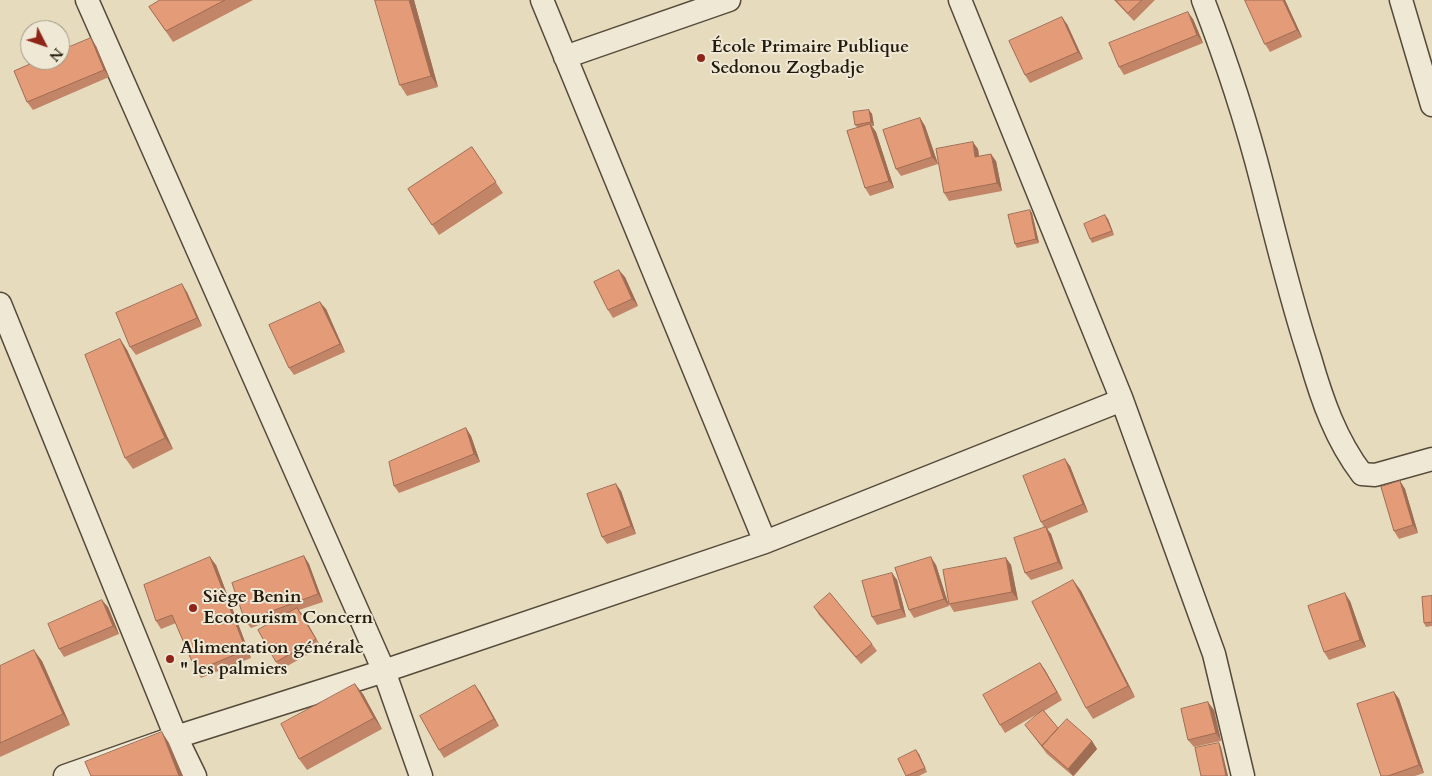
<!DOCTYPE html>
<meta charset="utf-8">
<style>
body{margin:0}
#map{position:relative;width:1432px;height:776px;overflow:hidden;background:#e7dbbd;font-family:Cardo,serif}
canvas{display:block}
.north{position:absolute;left:20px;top:20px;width:50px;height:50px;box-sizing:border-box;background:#efe8d4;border:1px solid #9d9685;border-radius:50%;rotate:131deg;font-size:14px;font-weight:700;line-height:20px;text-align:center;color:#231a0e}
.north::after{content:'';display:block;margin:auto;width:18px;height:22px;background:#8f2418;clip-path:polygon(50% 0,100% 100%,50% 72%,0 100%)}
</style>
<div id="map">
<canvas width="1432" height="776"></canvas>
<div class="north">N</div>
</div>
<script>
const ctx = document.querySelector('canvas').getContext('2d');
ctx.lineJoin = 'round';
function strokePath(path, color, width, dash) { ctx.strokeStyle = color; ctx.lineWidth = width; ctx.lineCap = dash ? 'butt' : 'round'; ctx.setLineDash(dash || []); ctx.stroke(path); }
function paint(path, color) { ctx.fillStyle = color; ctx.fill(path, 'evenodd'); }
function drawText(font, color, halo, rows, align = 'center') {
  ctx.font = font + ' Cardo,serif'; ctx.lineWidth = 4; ctx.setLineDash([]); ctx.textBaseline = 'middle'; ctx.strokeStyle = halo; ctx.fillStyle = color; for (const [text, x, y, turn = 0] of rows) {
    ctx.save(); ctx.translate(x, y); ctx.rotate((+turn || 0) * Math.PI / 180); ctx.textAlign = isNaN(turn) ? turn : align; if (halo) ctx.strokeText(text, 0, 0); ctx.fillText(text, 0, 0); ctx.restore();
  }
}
const minor = new Path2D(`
 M87 0 384 671 421 776
 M542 0 765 542
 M960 0 1122 400 1214 654 1243 776
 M1203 0C1225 57 1247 124 1262 183 1277 242 1291 300 1310 358 1322 400 1336 440 1362 474L1375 475 1432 459
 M1401 0 1432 105
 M565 57 729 0
 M0 304 176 737 195 776
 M65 776 176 737 384 671 765 542 1122 400`);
const wall = new Path2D(`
 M160 0H253L173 42 149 7Z
 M414 0 438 87 407 96 400 85Z
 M1114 0H1155L1134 21Z
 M1245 0H1285L1302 37 1270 52 1265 44Z
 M1193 19 1203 43 1124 75 1119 67Z
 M1067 24 1083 59 1030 83 1025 75Z
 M96 46 109 77 33 110 27 102Z
 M869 110 872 114 874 126H872L876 132 894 188 870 196 865 188 858 128 855 125Z
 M920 118 925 126 938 164 901 176 896 169Z
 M472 147 503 193 439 235 408 189Z
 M978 149 979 156 996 161 1002 191 949 201 944 193Z
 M1030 210 1032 213 1039 243 1017 248 1015 244Z
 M1108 219 1114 235 1092 243 1090 239Z
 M625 277 638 306 613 318 608 310Z
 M187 292 202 326 136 355 130 347Z
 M326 309 345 352 294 375 289 368Z
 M120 339 127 350 173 449 133 469 125 458Z
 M466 428 471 436 480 462 399 493 394 486Z
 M1070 466 1088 512 1047 529 1051 534 1063 569 1031 580 1025 573 1044 527 1041 522Z
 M1400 481 1405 489 1418 533 1399 539 1394 531Z
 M621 491 636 534 607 544 602 537Z
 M304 556 309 564 323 602 299 610 321 647 282 669 276 662 281 617 251 628 245 621Z
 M1006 558 1011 565 1018 600 954 612 949 604Z
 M216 565 251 658 201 678 196 671 176 623 161 629 156 621Z
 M936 565 949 606 914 618 909 610Z
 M892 573 897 580 906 617 877 625 872 617Z
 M1073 580 1081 591 1135 697 1093 719 1086 708Z
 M1432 596V626L1426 627 1424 623Z
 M1350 601 1366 647 1329 660 1324 652Z
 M108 607 119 634 64 657 59 649Z
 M814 607 872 644 877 651 861 664 819 615Z
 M42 661 70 725 0 757V666Z
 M1040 663 1045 670 1062 700 1044 711 1058 728 1092 741 1097 749 1074 776H1073L1047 754 1028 729 1039 713 1005 733 1000 725Z
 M480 692 499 726 444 758 439 750Z
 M1394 692 1399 699 1424 773 1415 776H1381Z
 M363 694 382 729 307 770 299 759Z
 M1214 710 1221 741 1194 747 1188 740Z
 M919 754 927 772 919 776H906Z`);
const shadedWall = new Path2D(`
 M409 0H414L438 87 431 76Z
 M1283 0H1285L1302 37 1297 30Z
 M1188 12 1193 19 1203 43 1197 35Z
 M1062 17 1067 24 1083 59 1078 52Z
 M91 38 96 46 109 77 104 70Z
 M869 110 872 114 874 126 871 122Z
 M920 118 925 126 938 164 932 157Z
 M870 124 876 132 894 188 889 181Z
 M973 142 978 149 980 164 975 157Z
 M991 154 996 161 1002 191 997 183Z
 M1030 210 1032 213 1039 243 1036 239Z
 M1105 215 1108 219 1114 235 1112 231Z
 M619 270 625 277 638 306 632 299Z
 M182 284 187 292 202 326 197 318Z
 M320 302 326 309 345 352 340 344Z
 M120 339 127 350 173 449 165 438Z
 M466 428 471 436 480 462 474 454Z
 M1065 459 1070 466 1088 512 1083 504Z
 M1400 481 1405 489 1418 533 1413 525Z
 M616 484 621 491 636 534 631 526Z
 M1046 527 1051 534 1063 569 1058 562Z
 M304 556 309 564 323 602 318 594Z
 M210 557 216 565 251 658 246 650Z
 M931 557 936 565 949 606 944 599Z
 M1006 558 1011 565 1018 600 1012 592Z
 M892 573 897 580 906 617 901 609Z
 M1073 580 1081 591 1135 697 1128 686Z
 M1345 593 1350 601 1366 647 1360 640Z
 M102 600 108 607 119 634 113 626Z
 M297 608 303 615 321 647 316 639Z
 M34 650 42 661 70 725 63 714Z
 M1040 663 1045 670 1062 700 1057 692Z
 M355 684 363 694 382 729 374 718Z
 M475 685 480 692 499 726 494 719Z
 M1394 692 1399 699 1424 773 1419 765Z
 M1208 702 1214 710 1221 741 1216 733Z
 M162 732 169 743 183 776H179Z
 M1092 741 1097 749 1073 776 1068 769Z
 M1219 743 1221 747 1228 776H1226Z
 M916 750 919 754 927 772Z`);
const building = new Path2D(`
 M160 0H225L166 31 149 7Z
 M375 0H409L431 76 400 85Z
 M1116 0H1142L1128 13Z
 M1245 0H1283L1297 30 1265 44Z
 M1188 12 1197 35 1119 67 1109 43Z
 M1062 17 1078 52 1025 75 1009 41Z
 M91 38 104 70 27 102 14 71 39 60H60V51Z
 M869 110 871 122 855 125 853 112Z
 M920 118 932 157 896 169 883 130Z
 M870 124 889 181 865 188 847 131Z
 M973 142 975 157 991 154 997 183 944 193 936 149Z
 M472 147 496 182 432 225 408 189Z
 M1030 210 1036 239 1015 244 1008 215Z
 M1105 215 1112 231 1090 239 1084 224Z
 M619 270 632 299 608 310 594 282Z
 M182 284 197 318 130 347 116 313Z
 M320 302 340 344 289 368 269 325Z
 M120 339 165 438 125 458 85 355Z
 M466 428 474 454 394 486 389 462Z
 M1065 459 1083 504 1041 522 1023 476Z
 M1400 481 1413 525 1394 531 1381 487Z
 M616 484 631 526 602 537 587 494Z
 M1046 527 1058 562 1025 573 1014 538Z
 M304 556 318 594 245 621 232 583Z
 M210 557 246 650 196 671 172 615 156 621 144 585Z
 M931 557 944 599 909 610 895 568Z
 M1006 558 1012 592 949 604 943 570Z
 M892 573 901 609 872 617 862 581Z
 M1073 580 1128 686 1086 708 1032 602Z
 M830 593 872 644 856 657 814 607Z
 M1345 593 1360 640 1324 652 1308 606Z
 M1432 596V622L1424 623 1422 597Z
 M102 600 113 626 59 649 48 624Z
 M297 608 316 639 276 662 258 630Z
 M34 650 63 714 0 743V666Z
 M1040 663 1057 692 1000 725 983 695Z
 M355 684 374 718 299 759 281 724Z
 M475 685 494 719 439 750 420 716Z
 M1394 692 1419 765 1388 776H1381L1357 704Z
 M1208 702 1216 733 1188 740 1181 709Z
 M1043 710 1058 728 1042 746 1025 725Z
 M1067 719 1092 741 1068 769 1042 746Z
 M162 732 179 776H91L85 762Z
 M1219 743 1226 776H1201L1195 748Z
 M916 750 925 768 906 776 898 759Z`);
const markers = [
 [701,58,5,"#8f2418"],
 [193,608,5,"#8f2418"],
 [170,659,5,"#8f2418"]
];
const poiNames = [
 ["École Primaire Publique",711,48],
 ["Sedonou Zogbadje",711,69],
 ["Siège Benin",203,598],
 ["Ecotourism Concern",203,619],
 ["Alimentation générale",180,649],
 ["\" les palmiers",180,670]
];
strokePath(minor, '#544a3a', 25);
strokePath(minor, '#efe8d4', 22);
paint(wall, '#c38567');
paint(shadedWall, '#9f6c54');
paint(building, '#e39b78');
strokePath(building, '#9f6c54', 1);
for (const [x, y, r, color] of markers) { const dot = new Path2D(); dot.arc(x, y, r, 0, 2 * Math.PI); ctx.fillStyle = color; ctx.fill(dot); strokePath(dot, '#efe8d4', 2); }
drawText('bold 18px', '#231a0e', '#efe8d4', poiNames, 'left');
</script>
